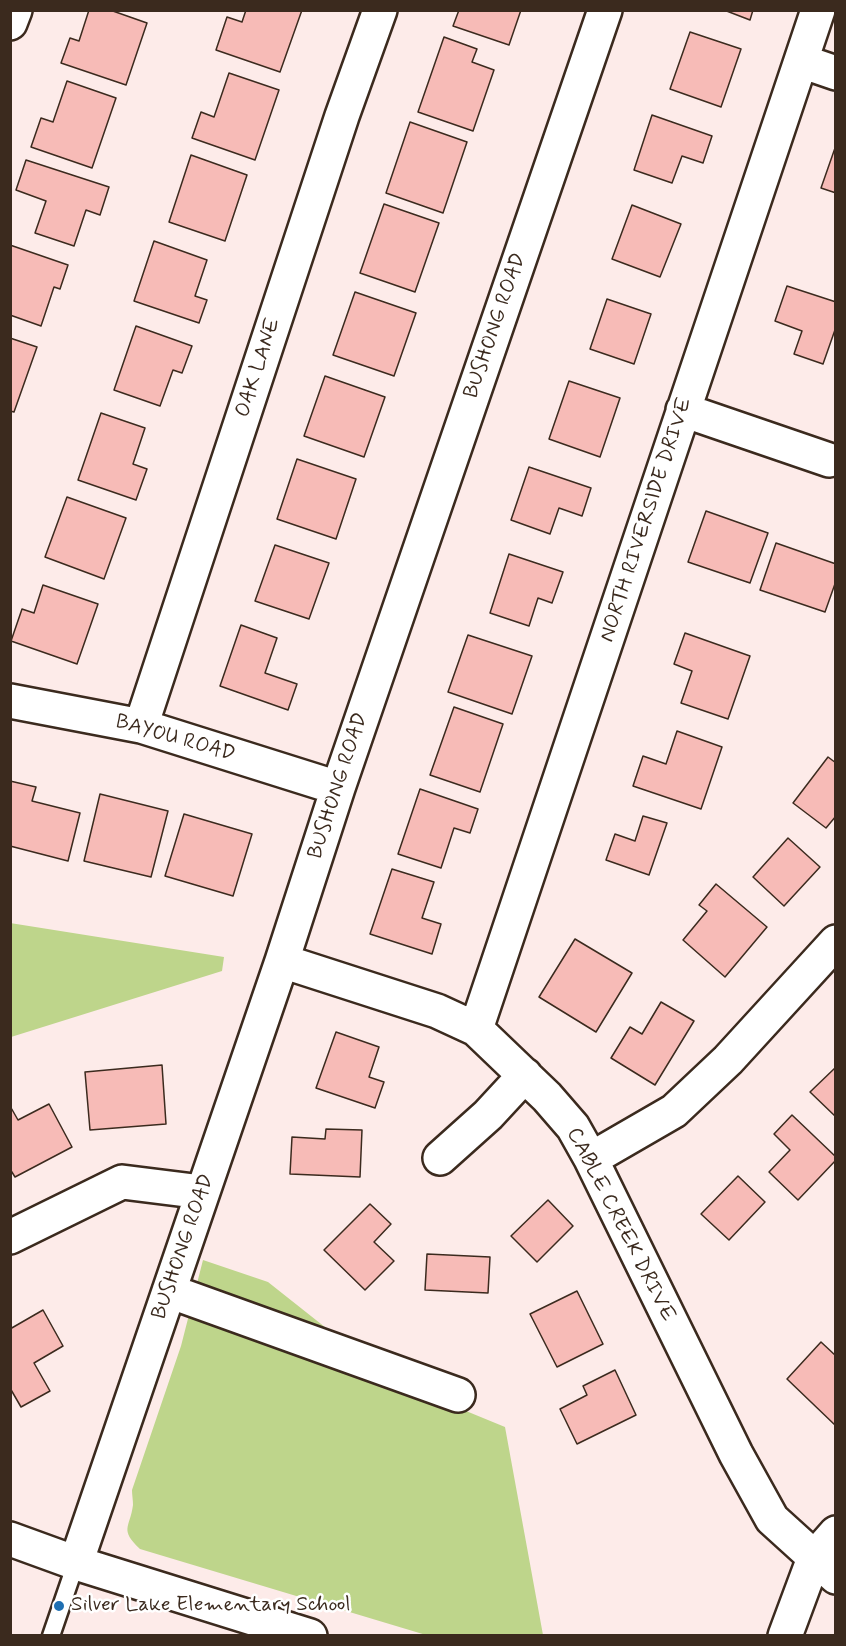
<!DOCTYPE html>
<style>
body{margin:0}
#map{position:relative;width:846px;height:1646px;overflow:hidden;background:#fdebe9;font-family:Mynerve,sans-serif}
canvas{display:block}
.frame{position:absolute;inset:0;border:12px solid #3b2a1e;pointer-events:none}
</style>
<div id="map">
<canvas width="846" height="1646"></canvas>
<div class="frame"></div>
</div>
<script>
const ctx = document.querySelector('canvas').getContext('2d');
ctx.lineJoin = 'round';
function paint(path, color) { ctx.fillStyle = color; ctx.fill(path, 'evenodd'); }
function strokePath(path, color, width, dash) { ctx.strokeStyle = color; ctx.lineWidth = width; ctx.lineCap = dash ? 'butt' : 'round'; ctx.setLineDash(dash || []); ctx.stroke(path); }
function drawText(font, color, halo, rows, align = 'center') {
  ctx.font = font + ' Mynerve,sans-serif'; ctx.lineWidth = 5; ctx.setLineDash([]); ctx.textBaseline = 'middle'; ctx.strokeStyle = halo; ctx.fillStyle = color; for (const [text, x, y, turn = 0] of rows) {
    ctx.save(); ctx.translate(x, y); ctx.rotate((+turn || 0) * Math.PI / 180); ctx.textAlign = isNaN(turn) ? turn : align; if (halo) ctx.strokeText(text, 0, 0); ctx.fillText(text, 0, 0); ctx.restore();
  }
}
const green = new Path2D(`
 M10 923 224 957 222 971 11 1037Z
 M203 1260 268 1282 393 1381 505 1427 543 1635H426L140 1549C119 1529 130 1528 133 1505 133 1500 132 1495 132 1490L181 1346Z`);
const building = new Path2D(`
 M89 10H110L147 23 126 85 61 63 70 38 79 41Z
 M246 10H302L280 72 216 50 227 17 242 22Z
 M459 10H521L509 45 453 26Z
 M724 10H753L750 20Z
 M690 32 741 49 721 107 670 89Z
 M444 37 477 49 472 62 494 70 473 131 418 112Z
 M229 73 279 90 255 160 192 138 201 112 214 117Z
 M67 81 116 98 92 168 31 147 41 118 53 122Z
 M652 115 712 136 703 163 682 156 672 183 634 170Z
 M410 122 467 142 443 213 386 193Z
 M835 148 836 149V193L821 188Z
 M191 155 247 175 225 241 169 222Z
 M26 160 109 187 100 215 86 210 74 246 35 233 46 201 16 190Z
 M384 204 439 223 415 292 360 273Z
 M632 205 681 224 660 277 612 259Z
 M154 241 207 260 195 296 207 300 199 323 134 301Z
 M10 245 68 265 60 289 54 287 41 326 10 315Z
 M787 286 836 302V327L823 364 794 354 802 331 775 321Z
 M355 292 416 313 394 376 333 355Z
 M607 299 651 314 634 364 590 349Z
 M136 326 192 346 182 373 173 370 160 406 114 390Z
 M10 338 37 347 14 412 10 411Z
 M325 376 385 397 364 457 304 436Z
 M569 381 620 398 600 457 549 439Z
 M101 413 145 428 133 464 147 469 136 500 78 480Z
 M297 459 356 479 336 539 277 519Z
 M529 467 591 488 582 516 559 508 550 534 511 520Z
 M67 497 126 518 104 579 45 557Z
 M706 511 768 533 750 583 688 562Z
 M776 543 836 564V581L825 612 760 590Z
 M275 545 329 563 309 619 255 601Z
 M509 554 563 572 552 603 538 598 529 626 490 613Z
 M43 585 98 604 77 664 11 641 22 609 34 613Z
 M241 625 277 638 265 673 297 684 288 710 220 686Z
 M685 633 750 656 728 719 681 703 692 671 674 664Z
 M468 635 532 656 512 714 448 692Z
 M454 707 503 724 480 792 430 775Z
 M677 731 722 747 701 809 633 786 643 756 666 764Z
 M828 757 836 763V816L826 828 793 803Z
 M10 781 36 787 32 801 80 813 68 861 10 846Z
 M420 789 478 809 470 833 454 828 441 868 398 854Z
 M100 794 168 811 151 877 84 861Z
 M184 814 252 834 233 896 165 876Z
 M643 816 667 823 649 875 606 860 615 834 635 841Z
 M788 838 820 867 784 906 753 877Z
 M392 869 434 882 422 918 441 924 432 954 370 934Z
 M716 884 767 927 725 977 683 940 707 911 699 905Z
 M575 939 632 973 596 1032 539 997Z
 M661 1002 694 1021 655 1085 611 1058 630 1027 642 1034Z
 M336 1032 379 1047 369 1077 384 1082 375 1108 316 1088Z
 M162 1065 166 1124 90 1130 85 1072Z
 M836 1067V1117L810 1092Z
 M49 1104 72 1147 15 1177 10 1169V1106L18 1120Z
 M792 1115 836 1157V1160L798 1200 769 1172 790 1150 774 1134Z
 M326 1129 362 1130 360 1177 290 1174 292 1137 325 1139Z
 M738 1176 765 1202 729 1240 701 1214Z
 M548 1200 573 1226 537 1262 511 1236Z
 M370 1204 391 1224 374 1242 394 1261 365 1290 324 1250Z
 M427 1254 490 1257 488 1293 425 1290Z
 M577 1291 603 1344 557 1367 530 1314Z
 M43 1310 63 1346 34 1363 50 1391 21 1407 10 1388V1329Z
 M821 1342 836 1356V1426L787 1379Z
 M615 1370 636 1415 577 1444 560 1409 587 1395 583 1386Z`);
const lane = new Path2D(`
 M51 1636 76 1563`);
const street = new Path2D(`
 M10 23 15 10
 M801 61 836 73
 M683 410 829 460
 M10 701 141 726 338 788
 M141 726 342 116 380 10
 M282 961 437 1011 476 1029 547 1097 573 1127 591 1159 736 1454 772 1519 836 1577
 M476 1029 818 10
 M440 1158 488 1115 525 1075
 M591 1159 674 1111 728 1060 836 942
 M10 1237 122 1182 202 1192
 M169 1291 458 1395
 M76 1563 282 961 338 788 605 10
 M785 1636 814 1558 836 1533`);
const secondary = new Path2D(`
 M10 1539 76 1563 310 1636`);
const markers = [
 [59,1606,6,"#1f6fb2"]
];
const streetNames = [
 ["BUSHONG ROAD",496,326,-71],
 ["OAK LANE",259,368,-72],
 ["NORTH RIVERSIDE DRIVE",647,520,-72],
 ["BAYOU ROAD",175,739,16],
 ["BUSHONG ROAD",339,786,-72],
 ["CABLE CREEK DRIVE",620,1225,63],
 ["BUSHONG ROAD",184,1247,-71]
];
const poiNames = [
 ["Silver Lake Elementary School",71,1606]
];
paint(green, '#bed58b');
paint(building, '#f7bbb7');
strokePath(building, '#3b2a1e', 1.5);
strokePath(lane, '#3b2a1e', 21);
strokePath(street, '#3b2a1e', 38);
strokePath(secondary, '#3b2a1e', 38);
strokePath(lane, '#fff', 16);
strokePath(street, '#fff', 33);
strokePath(secondary, '#fff', 33);
for (const [x, y, r, color] of markers) { const dot = new Path2D(); dot.arc(x, y, r, 0, 2 * Math.PI); ctx.fillStyle = color; ctx.fill(dot); strokePath(dot, '#fff', 2); }
drawText('21px', '#3b2a1e', '#fff', streetNames);
drawText('21px', '#3b2a1e', '#fff', poiNames, 'left');
</script>
